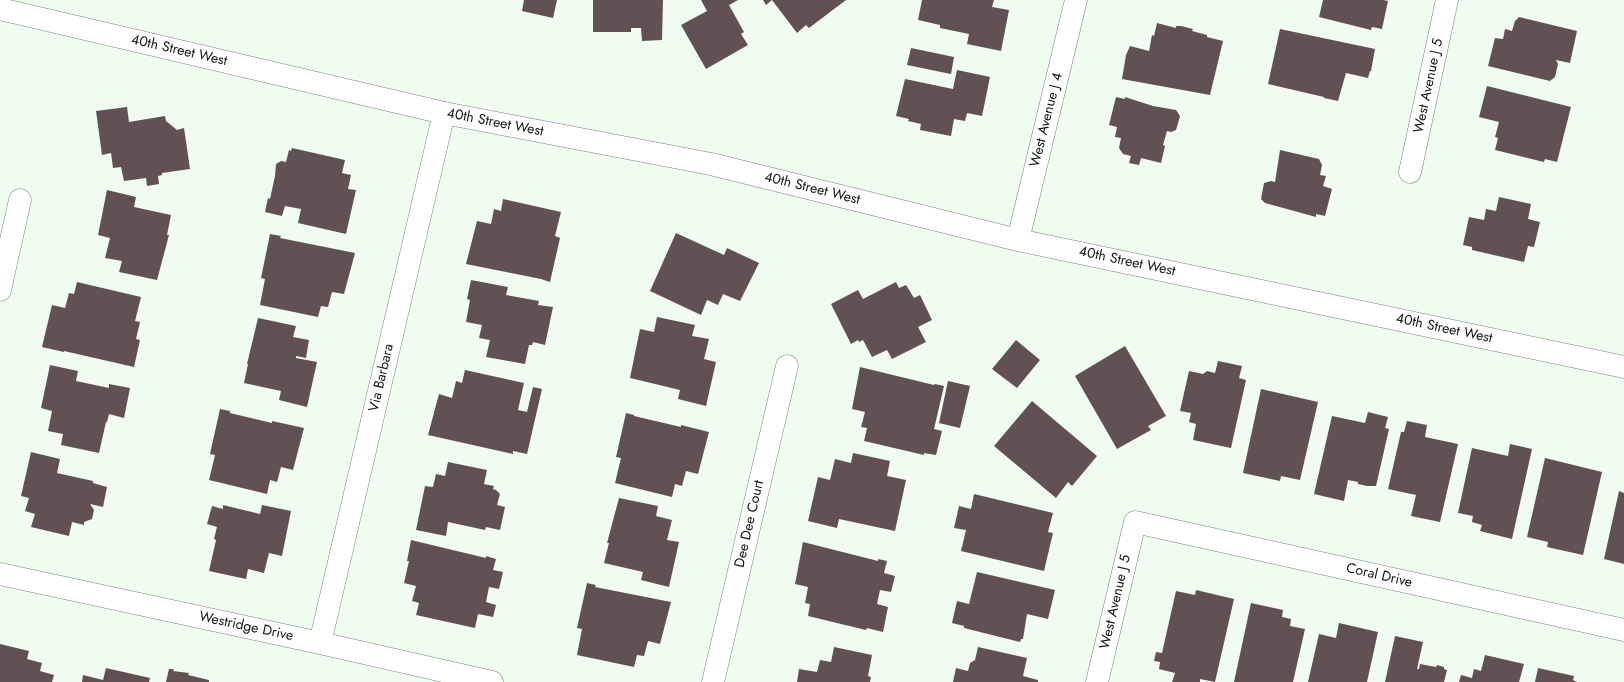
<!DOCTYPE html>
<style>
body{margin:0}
canvas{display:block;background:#effcef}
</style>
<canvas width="1624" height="682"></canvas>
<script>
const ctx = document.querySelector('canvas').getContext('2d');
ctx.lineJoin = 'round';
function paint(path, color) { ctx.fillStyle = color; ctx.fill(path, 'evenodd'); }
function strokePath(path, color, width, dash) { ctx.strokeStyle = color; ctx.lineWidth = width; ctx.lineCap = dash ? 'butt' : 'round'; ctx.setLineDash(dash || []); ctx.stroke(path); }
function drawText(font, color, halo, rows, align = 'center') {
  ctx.font = font + ' Jost,sans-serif'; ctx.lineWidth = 4; ctx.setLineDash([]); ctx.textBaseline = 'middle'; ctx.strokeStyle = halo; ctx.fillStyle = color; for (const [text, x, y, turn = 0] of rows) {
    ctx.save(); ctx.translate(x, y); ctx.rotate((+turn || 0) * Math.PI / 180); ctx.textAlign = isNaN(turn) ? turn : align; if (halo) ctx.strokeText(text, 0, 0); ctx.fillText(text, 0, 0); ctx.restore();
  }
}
const building = new Path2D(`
 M524 0H557L553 18 522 11Z
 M593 0H663L662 40 642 41 641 28H631V32H593Z
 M701 0H738L729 5 744 32 741 34 748 45 706 69 681 25 707 11Z
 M763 0H846L809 28 806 25 797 33 772 0 766 5Z
 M922 0H994L992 7 1009 10 1001 51 967 44 969 34 940 28V25L918 20Z
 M1323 0H1383L1388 1 1382 29 1372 27 1371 30 1319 17Z
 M1519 17 1577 31 1570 63 1556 60 1558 64 1555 77 1550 81 1488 66 1495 38 1503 39 1505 29 1512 31 1515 21Z
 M1157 23 1176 28V26H1181L1193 29 1192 31 1207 35V37L1223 41 1210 95 1122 79 1126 55 1130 46 1149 51 1152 35 1154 36Z
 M1280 29 1375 49 1371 71H1370L1368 78 1346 73 1338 101 1324 98V97L1268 84Z
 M911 48 954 57 951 74 907 65Z
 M957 70 990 77 982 116 967 113 965 121 954 119 951 136 920 130 921 124 908 121 909 119 896 116 905 79 953 89Z
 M1487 86 1571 107 1557 162 1545 159 1544 162 1495 150 1498 138 1495 137 1499 122 1479 117Z
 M1116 97 1125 99V97L1153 106 1176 110 1180 116 1176 130 1171 132 1167 131 1163 145 1165 146 1161 163 1141 158 1139 165 1129 163 1131 156 1123 154 1119 148 1121 138 1115 137 1117 127 1109 125Z
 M127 107 129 122 165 116 166 121 177 130 184 128 190 169 162 173V175L158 176 159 184 147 186 146 178 124 181 121 167 113 168 111 153 102 155 96 111Z
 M292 148 345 160 342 173 351 175 348 189 356 190 346 234 298 223 301 209 285 206 282 216 265 212 268 198 270 199 275 176 276 164 281 161 286 162 289 150 291 151Z
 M1280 150 1319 159 1322 165 1320 175 1326 176 1323 186 1332 189 1325 216 1316 214V217L1265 203 1261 199 1264 183 1271 181 1275 182Z
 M107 190 136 197 134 207 171 215 167 235H169L157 280 119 272 122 261 105 258 110 238 98 235Z
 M1499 197 1531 204 1528 219 1540 222 1534 247 1528 246 1524 262 1472 250V247L1463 245 1469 217 1484 220 1486 209 1496 211Z
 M503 199 561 212 555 236 560 238 550 282 541 279 466 264 477 221 491 224 494 209 501 211Z
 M676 233 724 255 727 248 759 263 740 301 723 294 718 305 707 300 701 315 650 291Z
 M270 234 281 236 280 238 355 253 344 294 332 292 328 307 321 306 318 317 260 305 265 279 261 278Z
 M471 280 508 287 506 295 539 301 538 305 553 307 545 345 533 342 532 345H529L525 364 486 357 490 340 479 338 482 325 466 322 470 300 467 299Z
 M77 282 141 297 135 321 140 322 136 339 140 340 134 367 64 351V352L42 347 52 305 65 308 69 293 74 294Z
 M896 282 899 288 906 285 914 298 920 295 932 320 918 327 926 342 892 359 887 350 872 357 863 340 859 342 858 340 851 344 831 304 858 290 863 299Z
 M657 317 695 325 692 336 709 339 704 359 716 362 706 406 678 399 680 390 630 378 640 329 654 332Z
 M258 318 296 326 293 337 309 340 306 358 296 356V358L317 362 307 407 279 400 281 391 244 383 248 364H247Z
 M1016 340 1040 360 1017 388 992 369Z
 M1125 346 1166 416 1148 426 1151 430 1117 449 1075 376Z
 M1218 361 1242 366 1239 378 1246 380 1231 448 1193 440 1196 424 1189 422 1191 413 1180 411 1189 371 1203 374 1207 371 1215 373Z
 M50 365 78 371 76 381 109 388V384L130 388 124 418 109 414 107 422H106L99 453 61 445 63 434 48 431 52 411 41 408Z
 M860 367 934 385 935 384 944 386 934 429 942 431 936 455 924 453V455L864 441 867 428 861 427 865 412 852 409Z
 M465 370 524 383 518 410 527 412 533 387 542 389 527 454 513 451V454L428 435 439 394 452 398 456 381 462 383Z
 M948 381 970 386 960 428 939 423Z
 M1261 389 1318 402 1300 480 1281 476 1280 481 1243 473Z
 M1032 401 1097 456 1072 486 1068 482 1056 498 994 446Z
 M220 409 230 411V413L272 423V421L304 428 293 470 281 467 277 482 270 480 267 494 209 480 215 455 210 454Z
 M1368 412 1388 417 1385 428 1389 429 1376 486H1367L1358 484V482L1348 480 1344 501 1314 494 1332 416 1365 423Z
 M626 413 634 415V416L681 427V425L709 432 698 474 686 471 682 486 675 484 672 497 615 483 621 458 616 457Z
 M1407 421 1427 425 1425 437 1458 444 1440 522 1411 516 1416 495 1388 489 1401 432H1404Z
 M1510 444 1532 449 1512 539 1480 531 1482 525 1472 522 1473 516 1458 513 1472 448 1508 456Z
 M31 452 60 459 57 473 93 481V483L107 487 103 507 90 504 94 510 92 519 84 522V525L72 522 69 536 31 527 35 514 25 511 29 498 21 496Z
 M853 453 890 461 887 476 906 480 895 531 839 519 837 528 808 521 818 477 830 480 835 459 851 463Z
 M1545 458 1602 472 1583 555 1547 547 1548 542 1527 537Z
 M448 462 487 470 484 484 494 486 493 489 496 490 500 494 497 505 505 507 500 530 486 527 485 530 448 522 446 536 416 530 425 486 433 487 436 474 445 476Z
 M1619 491 1624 493V564L1604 559Z
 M974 494 1053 513 1048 532 1053 533 1044 571 961 551 966 530 954 528 959 506 971 509Z
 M619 498 658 506 656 516 672 520 667 540 679 542 669 587 641 580 643 572 604 563 609 543H607Z
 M223 505 260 514 262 505 291 511 282 556 269 553 264 573 248 569 246 579 209 571 216 540 214 539 217 527 207 524 212 506 223 509Z
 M411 540 486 558V556L496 559 493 570 503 572 499 589 489 587 486 602 496 605 493 617 478 614 475 628 416 615 419 603 412 601 416 586 404 583 409 561H407Z
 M803 542 878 561V559L887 561 884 573 895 576 891 592 880 590 877 604 888 607 883 632 867 628 866 630 808 616 810 604 805 603 808 587 795 584Z
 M977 572 1055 590 1048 619 1027 614 1023 639H1021L1020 642 964 628V626L952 623 957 601 969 604Z
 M587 583 596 585 595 587 671 602 660 644 648 641 644 656 637 655 634 667 577 655 582 629 577 628Z
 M1196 590 1234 599 1215 682 1200 679V682H1172L1175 673 1159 669 1160 662 1154 661 1156 652 1162 653 1176 591 1195 595Z
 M1251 603 1283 610 1282 617 1291 619 1290 626 1305 629 1293 682H1234Z
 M1339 623 1378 632 1367 682H1308L1319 634 1336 638Z
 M1395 636 1423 642 1417 669H1419L1420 664 1436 667 1437 665 1444 667V669L1447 670 1444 682H1385Z
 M0 644 29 651 27 659 42 663 40 671 54 675 52 682H0Z
 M834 647 872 655 868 676 871 677 870 682H797L799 669 817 672 820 660 831 662Z
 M978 647 1027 658 1023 676 1038 680V682H953L956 668 968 671 970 663 975 660Z
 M1485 655 1524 664 1519 682H1459L1461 675 1472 678 1474 669 1481 671Z
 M106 668 150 678 149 682H82L83 675 103 680Z
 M1538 668 1574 676 1573 680 1577 682H1535Z
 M169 669H174L173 671 189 673 188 675 209 680V682H166Z`);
const minor = new Path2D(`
 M1410 172 1447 0
 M1018 240 1076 0
 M0 290 20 200
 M0 574 320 643 492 682
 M320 643 444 113
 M713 682 787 366
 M1097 682 1135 522 1624 630`);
const major = new Path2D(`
 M0 9 444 113 711 164 1018 240 1624 367`);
const streetNames = [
 ["40th Street West",179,51,13],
 ["West Avenue J 5",1429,86,-78],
 ["West Avenue J 4",1047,120,-76],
 ["40th Street West",495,123,11],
 ["40th Street West",812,189,14],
 ["40th Street West",1127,262,12],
 ["40th Street West",1444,329,12],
 ["Via Barbara",382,378,-77],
 ["Dee Dee Court",750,524,-77],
 ["Coral Drive",1379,576,13],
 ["West Avenue J 5",1116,602,-77],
 ["Westridge Drive",246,627,12]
];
paint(building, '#615155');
strokePath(minor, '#778378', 23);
strokePath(major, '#778378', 23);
strokePath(minor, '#fff', 22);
strokePath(major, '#fff', 22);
drawText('14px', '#111511', '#fff', streetNames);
</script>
